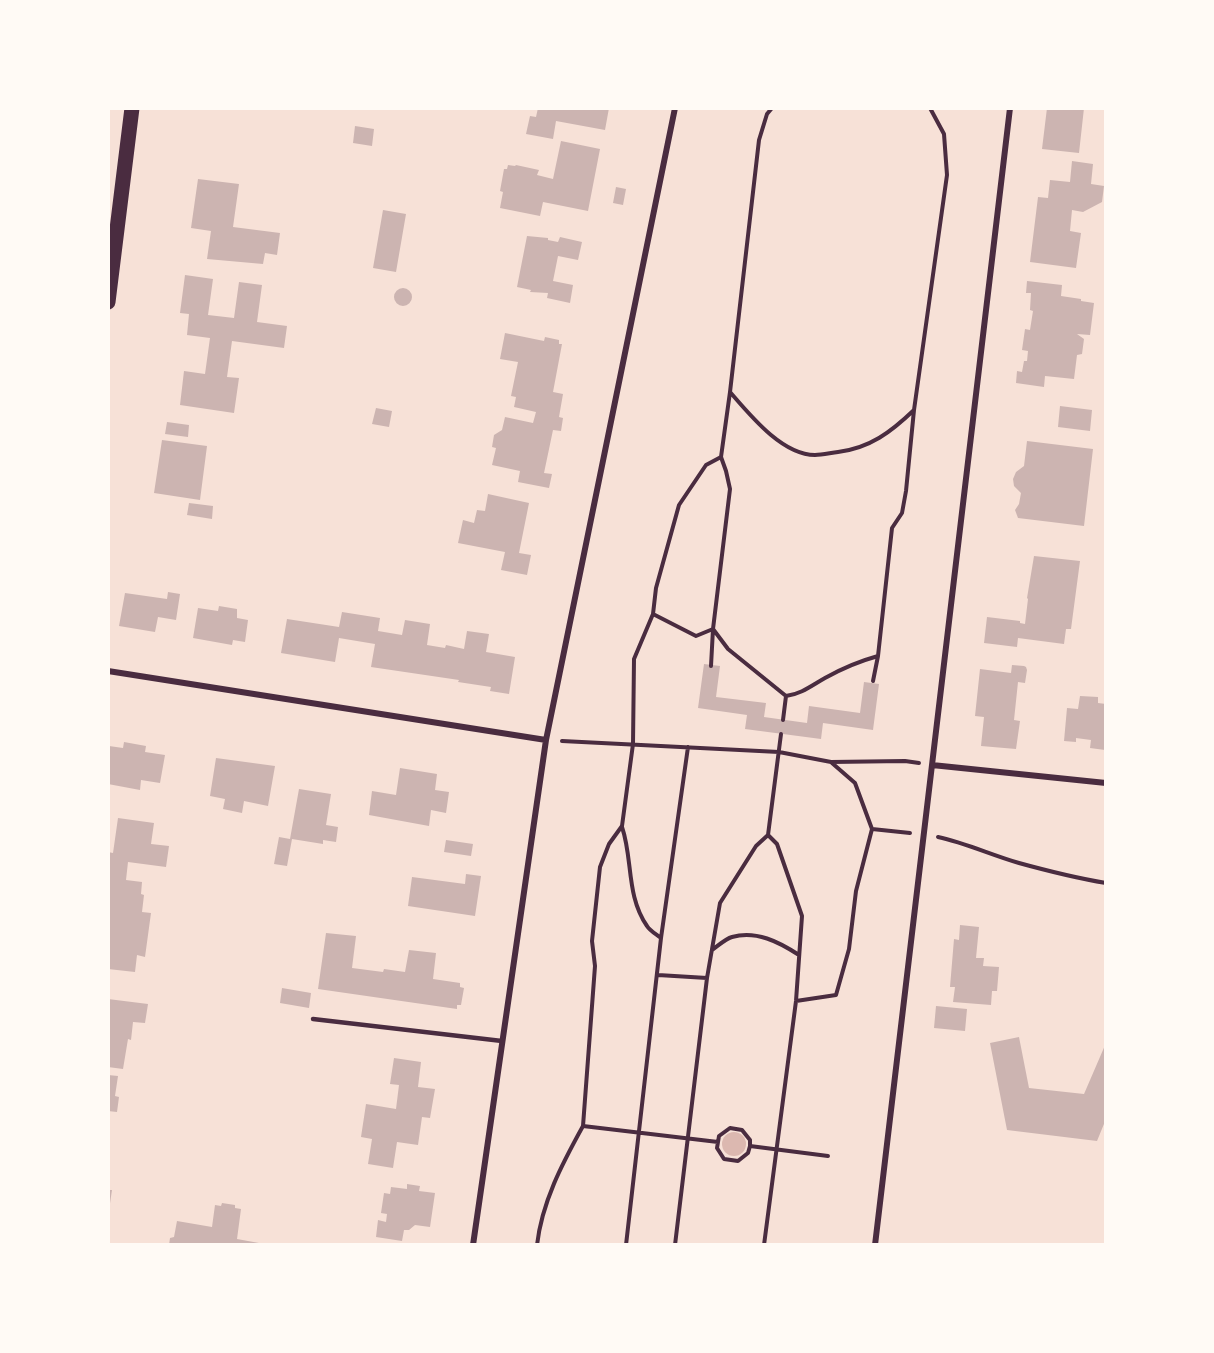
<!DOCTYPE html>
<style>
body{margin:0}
#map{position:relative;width:1214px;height:1353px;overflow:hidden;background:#f7e1d7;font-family:Montserrat,sans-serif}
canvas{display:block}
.frame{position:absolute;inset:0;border:110px solid #fffaf5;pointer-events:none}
</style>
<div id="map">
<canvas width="1214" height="1353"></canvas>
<div class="frame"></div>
</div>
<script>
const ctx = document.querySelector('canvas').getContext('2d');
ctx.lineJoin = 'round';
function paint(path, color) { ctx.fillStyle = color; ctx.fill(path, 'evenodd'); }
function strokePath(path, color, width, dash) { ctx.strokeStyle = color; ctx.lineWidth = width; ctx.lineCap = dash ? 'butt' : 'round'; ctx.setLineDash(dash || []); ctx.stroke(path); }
const water = new Path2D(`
 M722 1144a12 12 0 1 1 24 0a12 12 0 1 1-24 0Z`);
const building = new Path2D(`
 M538 108 551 109 609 108 605 130 556 121 553 139 526 134 530 116 536 117Z
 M1047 108H1084L1079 153 1042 149Z
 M355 126 374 129 372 146 353 143Z
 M561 141 600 149 588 211 543 202 540 216 500 208 503 192 500 191 504 169H507L508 165 515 166 516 165 539 170 537 175 553 179Z
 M1072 161 1093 164 1091 184 1104 186 1102 202 1083 212 1072 210 1070 231 1081 233 1076 268 1030 262 1038 197 1048 198 1050 180 1070 182Z
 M198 179 239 184 233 227 280 233 277 255 265 253 263 264 207 259 211 231 191 228Z
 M616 187 626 189 623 205 613 203Z
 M383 210 406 214 396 272 373 268Z
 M527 236 548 238V240L558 242 560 237 582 242 578 260 558 256 553 281 573 285 570 303 547 298 548 293 530 292 531 290 517 287Z
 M185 275 213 279 208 315 234 318 239 282 262 285 257 322 287 326 284 348 232 341 227 377 239 378 234 413 180 405 184 371 205 374 210 338 187 335 189 314 180 313Z
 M1027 281 1062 285 1061 296 1081 299V301L1094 303 1090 335 1077 334 1084 339 1082 354 1077 355 1074 379 1045 376 1044 387 1016 383 1017 371 1022 372 1024 361H1027L1028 351 1022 350 1025 329 1030 330 1033 311 1030 310 1031 293H1026Z
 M394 297a9 9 0 1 1 18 0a9 9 0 1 1-18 0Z
 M505 333 544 341 545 337 559 340V344H562L553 392 563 394 559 417 563 418 561 431 553 430 544 473 552 474 549 488 518 482 520 471 492 465 496 448 492 447 494 435 502 430 505 417 533 423 536 412 514 407 516 397 511 396 518 362 500 359Z
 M1060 406 1092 410 1090 431 1058 427Z
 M376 408 392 411 389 427 372 424Z
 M167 422 189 425 188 437 165 434Z
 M162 440 207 446 200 500 154 493Z
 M1027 441 1093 449 1084 526 1018 518 1015 510 1019 504 1021 493 1014 486 1013 479 1016 472 1024 466Z
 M488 494 529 503 519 553 531 555 527 575 501 570 505 552 458 543 463 520 474 523 477 510 485 511Z
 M189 503 213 506 212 519 187 515Z
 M1034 556 1080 561 1071 629H1066L1064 644 1018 638 1017 647 984 643 987 617 1020 621V623L1025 624 1028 599 1027 598Z
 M168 592 180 594 176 620 158 617 155 632 119 626 125 593 167 599Z
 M219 606 237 609V618L248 620 245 642 233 640 232 645 193 638 198 608 218 611Z
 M342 612 380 618 378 631 402 635 405 620 430 624 427 645 445 648 446 645 464 649 467 631 489 634 486 652 515 657 509 694 490 691 491 687 458 682 459 680 371 667 375 644 339 638 335 662 281 653 287 619 339 627Z
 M704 664 720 666 716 697 766 703 764 717 807 723 809 706 860 713 864 682 879 684 873 730 823 723 821 739 745 729 747 715 698 708Z
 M1012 665 1024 666 1026 667 1027 670 1025 683 1018 682 1014 720 1020 721 1016 749 981 746 984 717 975 716 980 669 1011 673Z
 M1080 696 1098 697V703L1106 704 1105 750 1090 748 1091 740 1076 738V742L1064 741 1067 708 1078 709Z
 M124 742 146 746 145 752 165 755 160 783 141 780 140 790 108 784 109 746 123 748Z
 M216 758 275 766 268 806 244 801 242 813 223 809 225 799 210 796Z
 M400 768 437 774 435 790 449 792 446 813 431 810 429 826 369 815 372 791 396 795Z
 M299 789 331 794 326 825 338 827 336 842 323 840V844L292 839 287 866 274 864 279 837 290 839Z
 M118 818 154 823 151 844 169 846 166 867 128 862 126 880 142 882 141 894 144 895 142 912 151 913 145 957 137 955 135 972 108 969V852L113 853Z
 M446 840 473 844 471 856 444 852Z
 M466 874 481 876 475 916 408 906 412 877 465 884Z
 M960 925 979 927 976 958H984L983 966 999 967 997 991H992L991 1005 953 1002 955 987H950L954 939 959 940Z
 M326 933 356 936 352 968 383 972 384 969 405 972 409 950 436 953 433 979 460 983V987L464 988 461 1005H457V1009L318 989Z
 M282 988 311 993 309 1008 280 1003Z
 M108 999 148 1004 145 1023 133 1022 131 1040 128 1039 123 1069 108 1067Z
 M936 1006 967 1009 965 1031 934 1028Z
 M1019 1037 1029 1088 1084 1094 1106 1043V1119L1097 1141 1007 1130 990 1043Z
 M394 1058 421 1062 418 1087 435 1089 430 1118 422 1117 418 1145 397 1142 393 1168 368 1164 372 1139 361 1137 366 1104 396 1109 399 1085 390 1084Z
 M108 1075 118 1076 115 1096 119 1097 117 1112 108 1111Z
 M407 1184 420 1186 419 1191 435 1193 430 1227 415 1225 409 1230H404L402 1241 376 1237 378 1220 386 1222 387 1214 381 1213 384 1193 390 1194 391 1187 407 1189Z
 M108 1190H112L109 1210H108Z
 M222 1203 235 1205V1208L241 1209 237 1239 270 1245H169L170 1238 174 1237 177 1221 212 1227 215 1205 221 1206Z`);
const path = new Path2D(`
 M772 108 767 114 759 140 730 392 721 457 726 471 730 489 713 629 728 649 786 696C801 694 811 686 825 678 841 669 860 661 878 656L892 528 902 513 906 491 914 410 947 175 944 134 930 108
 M730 392C750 415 782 455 815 455 822 455 830 453 838 452 870 448 891 432 914 410
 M653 614 656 588 679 505 706 465 721 457
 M711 666 713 629 696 636 653 614 634 659 633 744 622 826 609 844 600 867 592 941 595 966 583 1126 718 1142 717 1148 724 1159 738 1161 748 1153 750 1146 828 1156
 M873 681 878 656
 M783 720 786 696
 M562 741 779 752 831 762 905 761 919 763
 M622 827C633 859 626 896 647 926 650 931 656 934 661 938
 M872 829 910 833
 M938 837C966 843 991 855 1019 863 1048 871 1076 878 1106 883
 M712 950C718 946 725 939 732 937 756 930 779 942 799 955
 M658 975 707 978
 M796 1001 836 995 849 949 856 891 872 829 855 783 832 763
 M718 1142 719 1136 730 1128 742 1130 750 1140V1146
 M537 1245C542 1202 562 1164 583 1126
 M626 1245 661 938 688 747
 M675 1245 707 978 720 903 756 846 768 835 781 734
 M764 1245 796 1001 802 916 777 844 768 835`);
const service = new Path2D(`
 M313 1019 502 1041`);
const minor = new Path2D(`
 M108 671 546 740
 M932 765 1106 783
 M473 1245 546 740 675 108
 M875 1245 1010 108`);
const primary = new Path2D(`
 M108 302 132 108`);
paint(water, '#dcb8b0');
paint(building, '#ccb4b1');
strokePath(path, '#4a2c40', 4);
strokePath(service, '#4a2c40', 4.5);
strokePath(minor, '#4a2c40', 6);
strokePath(primary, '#4a2c40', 15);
</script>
